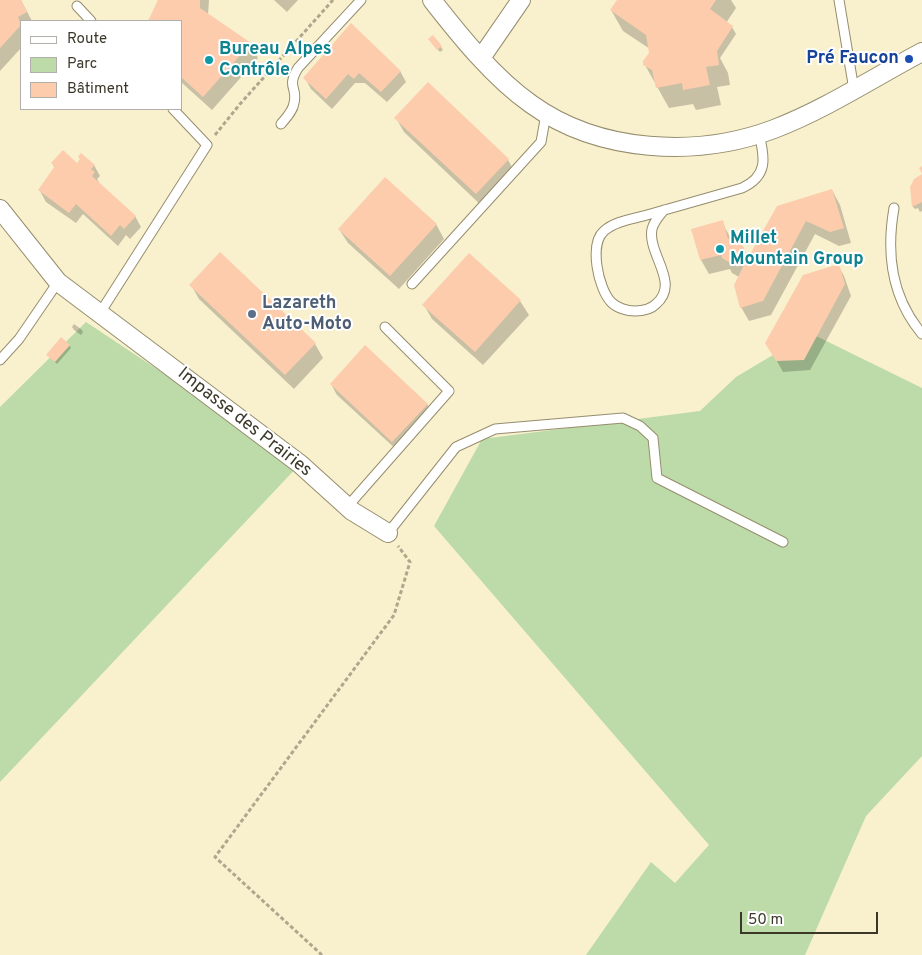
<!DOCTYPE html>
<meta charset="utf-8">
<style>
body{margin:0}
#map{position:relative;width:922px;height:955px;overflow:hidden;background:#f9f0ce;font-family:Overpass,sans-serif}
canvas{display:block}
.legend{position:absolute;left:20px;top:20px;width:162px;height:90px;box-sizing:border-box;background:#fff;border:1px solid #b1afaa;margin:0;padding:6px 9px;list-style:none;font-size:15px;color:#3b382a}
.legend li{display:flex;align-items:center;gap:10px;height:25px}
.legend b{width:25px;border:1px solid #b1afaa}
.scale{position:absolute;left:740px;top:912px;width:138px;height:22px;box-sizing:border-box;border:2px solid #3b382a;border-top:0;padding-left:6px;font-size:15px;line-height:18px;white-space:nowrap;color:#3b382a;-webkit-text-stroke:4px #fff;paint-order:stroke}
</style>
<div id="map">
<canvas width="922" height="955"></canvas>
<ul class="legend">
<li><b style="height:6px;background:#fff"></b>Route</li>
<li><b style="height:14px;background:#bcdba8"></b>Parc</li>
<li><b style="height:14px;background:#fcccac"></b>Bâtiment</li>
</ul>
<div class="scale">50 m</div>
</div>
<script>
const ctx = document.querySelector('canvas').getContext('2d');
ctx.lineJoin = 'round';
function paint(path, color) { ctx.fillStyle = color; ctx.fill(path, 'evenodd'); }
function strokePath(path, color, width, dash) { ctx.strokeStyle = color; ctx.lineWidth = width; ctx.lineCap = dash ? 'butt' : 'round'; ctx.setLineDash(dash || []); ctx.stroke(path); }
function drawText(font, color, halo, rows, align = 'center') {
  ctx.font = font + ' Overpass,sans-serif'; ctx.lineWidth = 4; ctx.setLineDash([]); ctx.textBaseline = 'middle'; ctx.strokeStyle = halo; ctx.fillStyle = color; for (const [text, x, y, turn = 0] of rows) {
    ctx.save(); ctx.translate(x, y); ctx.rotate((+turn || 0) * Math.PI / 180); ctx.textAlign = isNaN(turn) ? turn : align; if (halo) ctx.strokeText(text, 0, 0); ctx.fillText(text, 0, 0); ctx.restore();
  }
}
const green = new Path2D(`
 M86 322 300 464 0 782V407Z
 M810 333 922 388V756L866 816 805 955H586L651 862 675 883 709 845 434 526 482 439 700 411 736 377Z`);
const shadow = new Path2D(`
 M0 0H21L32 21H21V48L0 71Z
 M159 0H209L208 15 250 43 258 58 212 110 181 82V21H150Z
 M274 0H298L287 12Z
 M618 0H731L736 8 726 23 732 27 736 34 720 58 728 73 730 85 717 87 721 105 696 110 693 104 669 108 645 65 651 54 650 49 623 31 611 10Z
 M337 42 400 71 406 82 387 102 365 83H355L332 109 311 89 305 78Z
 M431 42 441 47 443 50 440 52Z
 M396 118 508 160 516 174 484 208 404 132Z
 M52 163 94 165 100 176 97 179 100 184 135 216 141 227 130 239 126 235 118 246 83 214 76 223 46 202 40 191 55 168Z
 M922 175V211L920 212 918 208 915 209 913 207 911 187Z
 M832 190 840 205 851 243 839 246 815 234 771 315 749 321 741 307 739 277 732 273 730 269 709 274 701 260 693 230 722 222 731 239 741 243 749 259Z
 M436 224 444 239 399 289 348 243 339 229Z
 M838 265 844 276 851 296 810 370 783 372 767 343Z
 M191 285 315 344 323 358 294 389 199 299Z
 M520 301 529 315 483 365 432 319 424 305Z
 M74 324 81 329 83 332 81 335 74 330 72 327Z
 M69 345 71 348 57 364 48 355Z
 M331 384 427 404 433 415 399 452 337 395Z`);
const building = new Path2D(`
 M0 0H21L27 12 18 17 21 25 0 48Z
 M158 0H200V8L251 43 203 97 181 77V21H148Z
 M617 0H716L710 9 733 26 717 51 719 65 706 67 710 85 683 90 682 83 656 88 652 70 643 65V61L649 53 646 35 610 10Z
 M351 23 401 71 381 92 359 73 354 79 348 74 326 99 303 78Z
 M433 35 442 46 437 50 428 39Z
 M428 82 509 159 476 194 394 118Z
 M63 150 77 163 80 159 78 157 81 153 95 165 91 169 95 172 92 176 136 216 124 229 120 225 111 236 76 204 69 213 38 190 55 166 51 163Z
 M922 166V202L912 207 910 187 914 179 922 174 919 168Z
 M385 177 437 224 390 276 338 229Z
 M832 189 844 228 830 232 806 221 763 301 740 308 734 285 745 263 742 261 734 265 722 258 721 255 700 260 691 229 723 220 728 239 733 237 741 242 747 255 749 256 777 206Z
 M220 252 316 343 285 375 189 285Z
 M469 253 521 300 475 352 422 305Z
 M839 264 845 284 804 360 776 361 765 343 803 275Z
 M61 337 70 345 55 362 46 355Z
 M365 345 428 404 392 442 330 384Z`);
const path = new Path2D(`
 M215 135 240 104 333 0
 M322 955 215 857 394 615 410 562 398 546`);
const lane = new Path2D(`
 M839 0 854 90
 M77 6 91 21
 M281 124C286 118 293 111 294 103 298 87 286 88 298 68L361 0
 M894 208C886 254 891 297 922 334
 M664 210C659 216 654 221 652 229 647 254 681 283 656 304 651 309 642 311 635 311 627 311 617 308 611 302 598 288 589 244 604 231 615 221 633 219 647 215 679 206 710 197 742 188 768 176 765 158 759 134
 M412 284 541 142 546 114
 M100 313 207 145 173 109
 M0 360 19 339 58 282
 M347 507 449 391 385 327
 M388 533 456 447 495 429 623 418 640 426 653 438 657 478 783 542`);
const street = new Path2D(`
 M432 0C460 36 494 78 531 104 599 153 697 158 774 129 826 109 873 78 922 52
 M481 58 521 0
 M0 209 58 282 300 464 352 511 388 533`);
const markers = [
 [909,59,5,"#1a4fb4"],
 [209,60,5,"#0f9aa8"],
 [720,249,5,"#0f9aa8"],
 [252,314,5,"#5c6f8a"]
];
const cultureNames = [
 ["Bureau Alpes",219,50],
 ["Contrôle",219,71],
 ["Millet",730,239],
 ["Mountain Group",730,260]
];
const transitNames = [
 ["Pré Faucon",899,59]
];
const serviceNames = [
 ["Lazareth",262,304],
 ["Auto-Moto",262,325]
];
const streetNames = [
 ["Impasse des Prairies",244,423,38]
];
paint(green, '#bcdba8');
paint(shadow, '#0003');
paint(building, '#fcccac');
strokePath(lane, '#958d6d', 11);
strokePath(street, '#958d6d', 20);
strokePath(path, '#aea78d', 3, [4, 2.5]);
strokePath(lane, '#fff', 9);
strokePath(street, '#fff', 18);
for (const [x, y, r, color] of markers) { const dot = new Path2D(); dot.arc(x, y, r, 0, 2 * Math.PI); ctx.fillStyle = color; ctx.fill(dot); strokePath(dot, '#fff', 2); }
drawText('bold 18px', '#0d838f', '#fff', cultureNames, 'left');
drawText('bold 18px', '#164399', '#fff', transitNames, 'right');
drawText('bold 18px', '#4e5e75', '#fff', serviceNames, 'left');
drawText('18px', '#3b382a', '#fff', streetNames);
</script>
